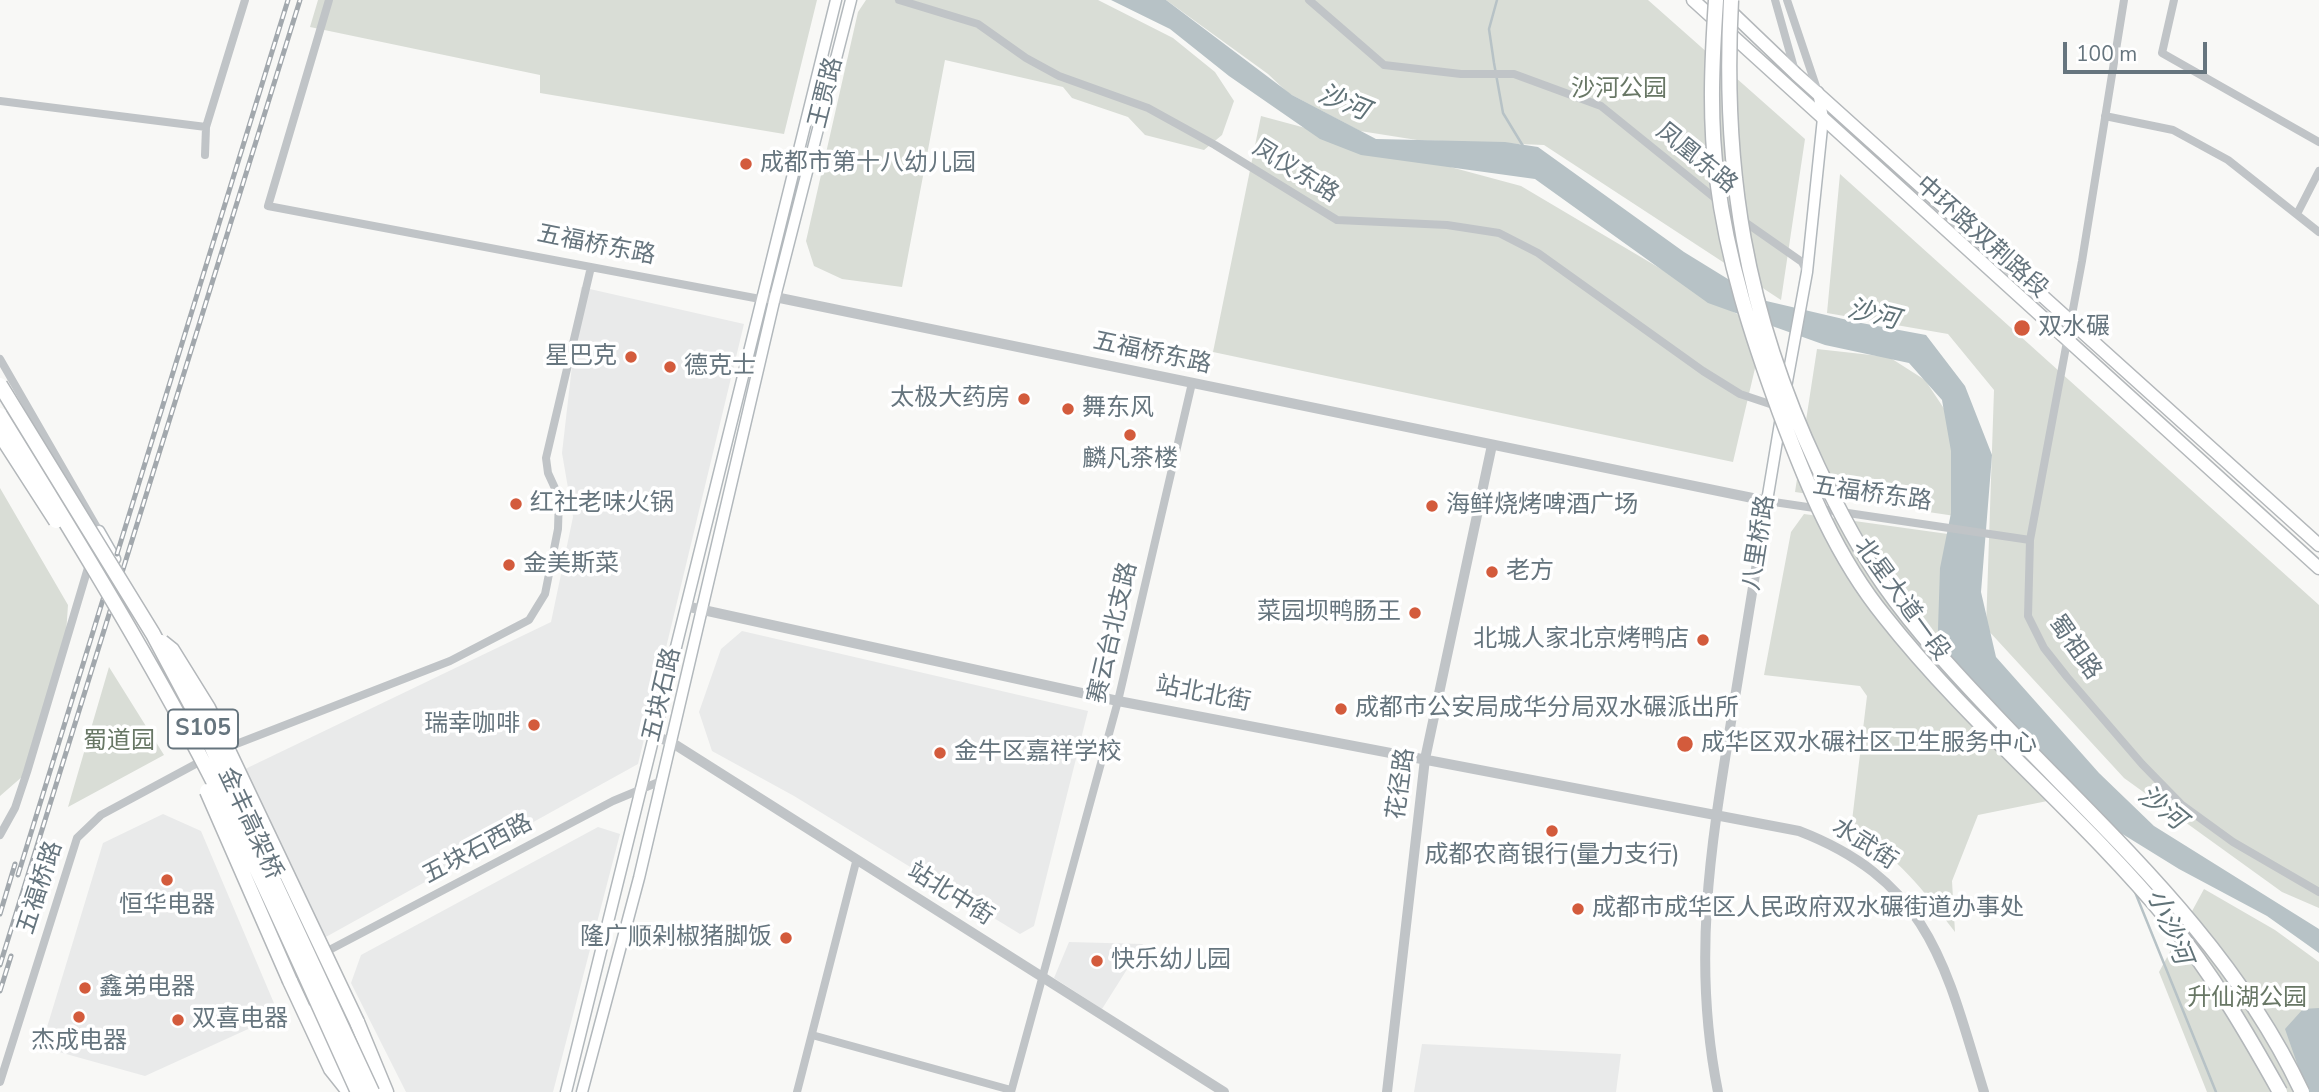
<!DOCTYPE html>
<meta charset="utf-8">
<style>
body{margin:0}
#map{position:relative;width:2319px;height:1092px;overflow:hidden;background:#f8f8f6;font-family:"Nunito Sans",sans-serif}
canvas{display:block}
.scale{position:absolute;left:2063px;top:42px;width:144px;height:32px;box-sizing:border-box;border:4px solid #66757e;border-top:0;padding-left:9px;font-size:21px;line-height:24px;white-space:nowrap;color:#66757e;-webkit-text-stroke:5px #fff;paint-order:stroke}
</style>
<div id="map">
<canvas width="2319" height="1092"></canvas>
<div class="scale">100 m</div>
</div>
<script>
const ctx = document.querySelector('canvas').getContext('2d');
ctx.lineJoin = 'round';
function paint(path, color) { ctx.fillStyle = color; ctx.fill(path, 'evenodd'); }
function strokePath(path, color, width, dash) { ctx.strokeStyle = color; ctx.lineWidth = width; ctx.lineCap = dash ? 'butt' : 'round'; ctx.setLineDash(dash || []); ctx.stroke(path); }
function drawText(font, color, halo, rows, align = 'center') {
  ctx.font = font + ' "Nunito Sans","Noto Sans SC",sans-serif'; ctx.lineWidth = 7; ctx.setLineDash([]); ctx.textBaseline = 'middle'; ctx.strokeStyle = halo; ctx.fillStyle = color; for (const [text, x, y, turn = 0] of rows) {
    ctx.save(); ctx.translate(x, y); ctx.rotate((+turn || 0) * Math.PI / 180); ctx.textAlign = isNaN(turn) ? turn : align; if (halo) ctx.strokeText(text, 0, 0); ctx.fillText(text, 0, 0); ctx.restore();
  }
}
const built = new Path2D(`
 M581 287 744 324 638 764 315 943 241 771 551 622 573 517 562 453Z
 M742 631 1088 711 1034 926 1020 934 794 796 712 751 699 712 721 649Z
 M163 814 201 831 279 1015 145 1076 41 1047 103 843Z
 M598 827 620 834 553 1092H406L351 983 361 955Z
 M1069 942 1143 944 1102 1009 1054 978Z
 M1422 1044 1621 1054 1616 1092H1414Z`);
const green = new Path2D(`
 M318 0H817L784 134 540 93V75L310 27Z
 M866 0H1098L1173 38 1215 72 1234 101 1222 135 1204 150 1145 135 1128 117 1072 98 1063 87 945 60 902 287 842 279 814 266 806 241 858 12Z
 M1166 0H1648L1805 139 1781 300 1544 145 1417 140 1360 131 1288 93 1268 74Z
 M1261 116 1521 186 1764 330 1733 462 1213 352Z
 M1840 174 2319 605V908L2282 892 2124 778 1986 628 1994 390 1948 334 1827 313Z
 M1817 349 1889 357 1925 380 1945 410 1960 452 1955 516 1795 492Z
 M0 488 68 605 66 634 23 776 0 796Z
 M1804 514 1948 534 1953 624 2087 793 1978 815 1952 881 1955 932C1922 888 1899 858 1851 829L1867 696 1860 686 1764 675 1791 532Z
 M109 667 164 755 68 807Z
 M2204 889 2275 930 2319 962V1092H2207L2159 972Z`);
const water = new Path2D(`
 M1111 0H1166L1292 95 1376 139 1505 142 1538 147 1684 252 1762 300 1856 322 1926 335 1965 386 1992 455 1981 592 1996 657 2099 773 2154 826 2319 929V953L2267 916 2179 869 2069 801 1937 659 1940 568 1951 513V451L1942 400 1909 363 1825 345 1708 303 1535 179 1361 155 1320 139 1229 76 1170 29Z
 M2319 1008V1092H2307L2285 1029 2303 1009Z`);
const stream = new Path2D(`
 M1497 0 1489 29 1494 63 1503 113 1523 146
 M2135 892 2216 1092`);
const minor = new Path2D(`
 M329 0 268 206 760 299
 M899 0 978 24 1026 58 1059 76 1148 108 1215 145 1337 220 1447 225 1499 233 1538 253 1703 371 1740 394 1779 407
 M1309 0 1384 65 1461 74H1514L1601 106 1742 220 1802 262 1807 272
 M1775 0 1795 71
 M1787 0 1818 92
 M2124 0 2082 261 2030 540 2028 616 2044 648 2067 677 2142 764 2182 805 2233 842 2319 892
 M2174 0 2162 53 2319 142
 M0 101 206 127
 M2105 116 2173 130 2228 160 2319 232
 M205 155 206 127 245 0
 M2297 214 2319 171
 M0 359 99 531 27 772 15 808 0 835
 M1767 501 2030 540
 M226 748 450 661 529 620 545 594 558 529 559 497 548 473 546 458 591 267
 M316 957 613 801 661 781
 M812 1035 1011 1090
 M0 1082 77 838 101 815 205 759
 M797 1092 856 862
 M1011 1092 1118 701 1192 383`);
const tertiary = new Path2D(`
 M760 299 775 297 1767 501C1755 574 1743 648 1731 722 1710 850 1692 963 1718 1092
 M685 606 1118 701 1799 831C1931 882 1946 968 1984 1092
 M654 736 671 742 1224 1092
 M1387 1092 1425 759 1492 445`);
const secondary = new Path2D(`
 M1786 387 1807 272 1823 118 1818 92
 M1767 501 1781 417
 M99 531 115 559
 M313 1009 343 1078
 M566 1092 836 0
 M582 1092 639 878 775 297 851 0`);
const primary = new Path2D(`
 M1693 0 2319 568
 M1727 8 1796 74 2319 545`);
const trunk = new Path2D(`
 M290 981 331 1069 347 1089
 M357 1022 386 1092`);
const rail = new Path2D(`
 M117 554 288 0
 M18 875 113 567
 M0 914 15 864
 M0 965 300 0
 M0 991 11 956`);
const trunkBridge = new Path2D(`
 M1716 0C1712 60 1709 119 1717 179 1727 260 1752 337 1780 413 1807 485 1836 557 1885 617 1971 726 2081 814 2169 921 2212 973 2247 1033 2280 1092
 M1731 0C1722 170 1745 312 1818 467 1837 507 1858 548 1884 585 1917 632 1956 674 1996 716 2109 835 2231 941 2302 1092
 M0 385 153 634 201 724 372 1092
 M0 415C63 517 126 619 183 724 248 843 302 969 358 1092
 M0 434 56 521
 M162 642 172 650 208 708 357 1022
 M207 791 290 981`);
const markers = [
 [746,164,7,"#d35b3c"],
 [2022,328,9,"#d35b3c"],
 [631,357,7,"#d35b3c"],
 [670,367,7,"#d35b3c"],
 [1024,399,7,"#d35b3c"],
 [1068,409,7,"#d35b3c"],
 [1130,435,7,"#d35b3c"],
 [516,504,7,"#d35b3c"],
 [1432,506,7,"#d35b3c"],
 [509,565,7,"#d35b3c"],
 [1492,572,7,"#d35b3c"],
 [1415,613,7,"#d35b3c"],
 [1703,640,7,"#d35b3c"],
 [1341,709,7,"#d35b3c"],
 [534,725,7,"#d35b3c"],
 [1685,744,9,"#d35b3c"],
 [940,753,7,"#d35b3c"],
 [1552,831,7,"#d35b3c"],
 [167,880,7,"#d35b3c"],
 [1578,909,7,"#d35b3c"],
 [786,938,7,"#d35b3c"],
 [1097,961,7,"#d35b3c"],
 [85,988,7,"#d35b3c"],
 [79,1017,7,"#d35b3c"],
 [178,1020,7,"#d35b3c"]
];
const shields = [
 [203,729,70]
];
const shieldNames = [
 ["S105",203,729]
];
const parkNames = [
 ["沙河公园",1619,90],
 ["蜀道园",119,742],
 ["升仙湖公园",2247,999]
];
const streetNames = [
 ["王贾路",827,93,-76],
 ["凤凰东路",1696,159,39],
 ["凤仪东路",1295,172,32],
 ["中环路双荆路段",1981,238,42],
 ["五福桥东路",596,246,11],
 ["五福桥东路",1152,354,12],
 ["五福桥东路",1872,495,8],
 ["八里桥路",1760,543,-81],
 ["北星大道一段",1901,600,54],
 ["赛云台北支路",1114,633,-77],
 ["蜀祖路",2074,648,55],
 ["五块石路",663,695,-77],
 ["站北北街",1203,695,11],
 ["花径路",1402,784,-82],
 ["金丰高架桥",249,824,65],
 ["水武街",1864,845,33],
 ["五块石西路",478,850,-28],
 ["五福桥路",41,888,-72],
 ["站北中街",950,895,32]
];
const poiNames = [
 ["成都市第十八幼儿园",760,164],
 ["双水碾",2038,328],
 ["星巴克",617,357,"right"],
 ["德克士",684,367],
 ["太极大药房",1010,399,"right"],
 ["舞东风",1082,409],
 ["麟凡茶楼",1130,460,"center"],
 ["红社老味火锅",530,504],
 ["海鲜烧烤啤酒广场",1446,506],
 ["金美斯菜",523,565],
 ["老方",1506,572],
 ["菜园坝鸭肠王",1401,613,"right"],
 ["北城人家北京烤鸭店",1689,640,"right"],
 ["成都市公安局成华分局双水碾派出所",1355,709],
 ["瑞幸咖啡",520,725,"right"],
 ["成华区双水碾社区卫生服务中心",1701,744],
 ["金牛区嘉祥学校",954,753],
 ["成都农商银行(量力支行)",1552,856,"center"],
 ["恒华电器",167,906,"center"],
 ["成都市成华区人民政府双水碾街道办事处",1592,909],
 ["隆广顺剁椒猪脚饭",772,938,"right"],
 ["快乐幼儿园",1111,961],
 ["鑫弟电器",99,988],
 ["双喜电器",192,1020],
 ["杰成电器",79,1042,"center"]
];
const waterNames = [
 ["沙河",1343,104,22],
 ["沙河",1873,316,14],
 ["沙河",2161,809,39],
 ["小沙河",2168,927,68]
];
paint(built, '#e9eaea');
paint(green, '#d9ddd6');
paint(water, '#b7c2c6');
strokePath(stream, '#b7c2c6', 2.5);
strokePath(secondary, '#b2b8bc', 13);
strokePath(primary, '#b4b8bb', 15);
strokePath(trunk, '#b3b7ba', 17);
strokePath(minor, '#c0c4c7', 8);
strokePath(tertiary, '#c0c4c7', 10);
strokePath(secondary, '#fff', 10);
strokePath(primary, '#fff', 12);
strokePath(trunk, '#fff', 14);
strokePath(rail, '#a2a8ad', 5);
strokePath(rail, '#fff', 2.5, [8]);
strokePath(trunkBridge, '#b3b7ba', 17, []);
strokePath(trunkBridge, '#fff', 14);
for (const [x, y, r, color] of markers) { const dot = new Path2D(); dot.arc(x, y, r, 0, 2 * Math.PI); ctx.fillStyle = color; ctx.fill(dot); strokePath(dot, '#fff', 2.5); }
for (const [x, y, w] of shields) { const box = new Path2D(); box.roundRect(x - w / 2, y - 19.5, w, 39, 5); ctx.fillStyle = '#fff'; ctx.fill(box); strokePath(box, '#66757e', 2); }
drawText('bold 23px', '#66757e', null, shieldNames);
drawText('24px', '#687765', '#fff', parkNames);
drawText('24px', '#66757e', '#fff', streetNames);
drawText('24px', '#66757e', '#fff', poiNames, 'left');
drawText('italic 26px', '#617378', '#fff', waterNames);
</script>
